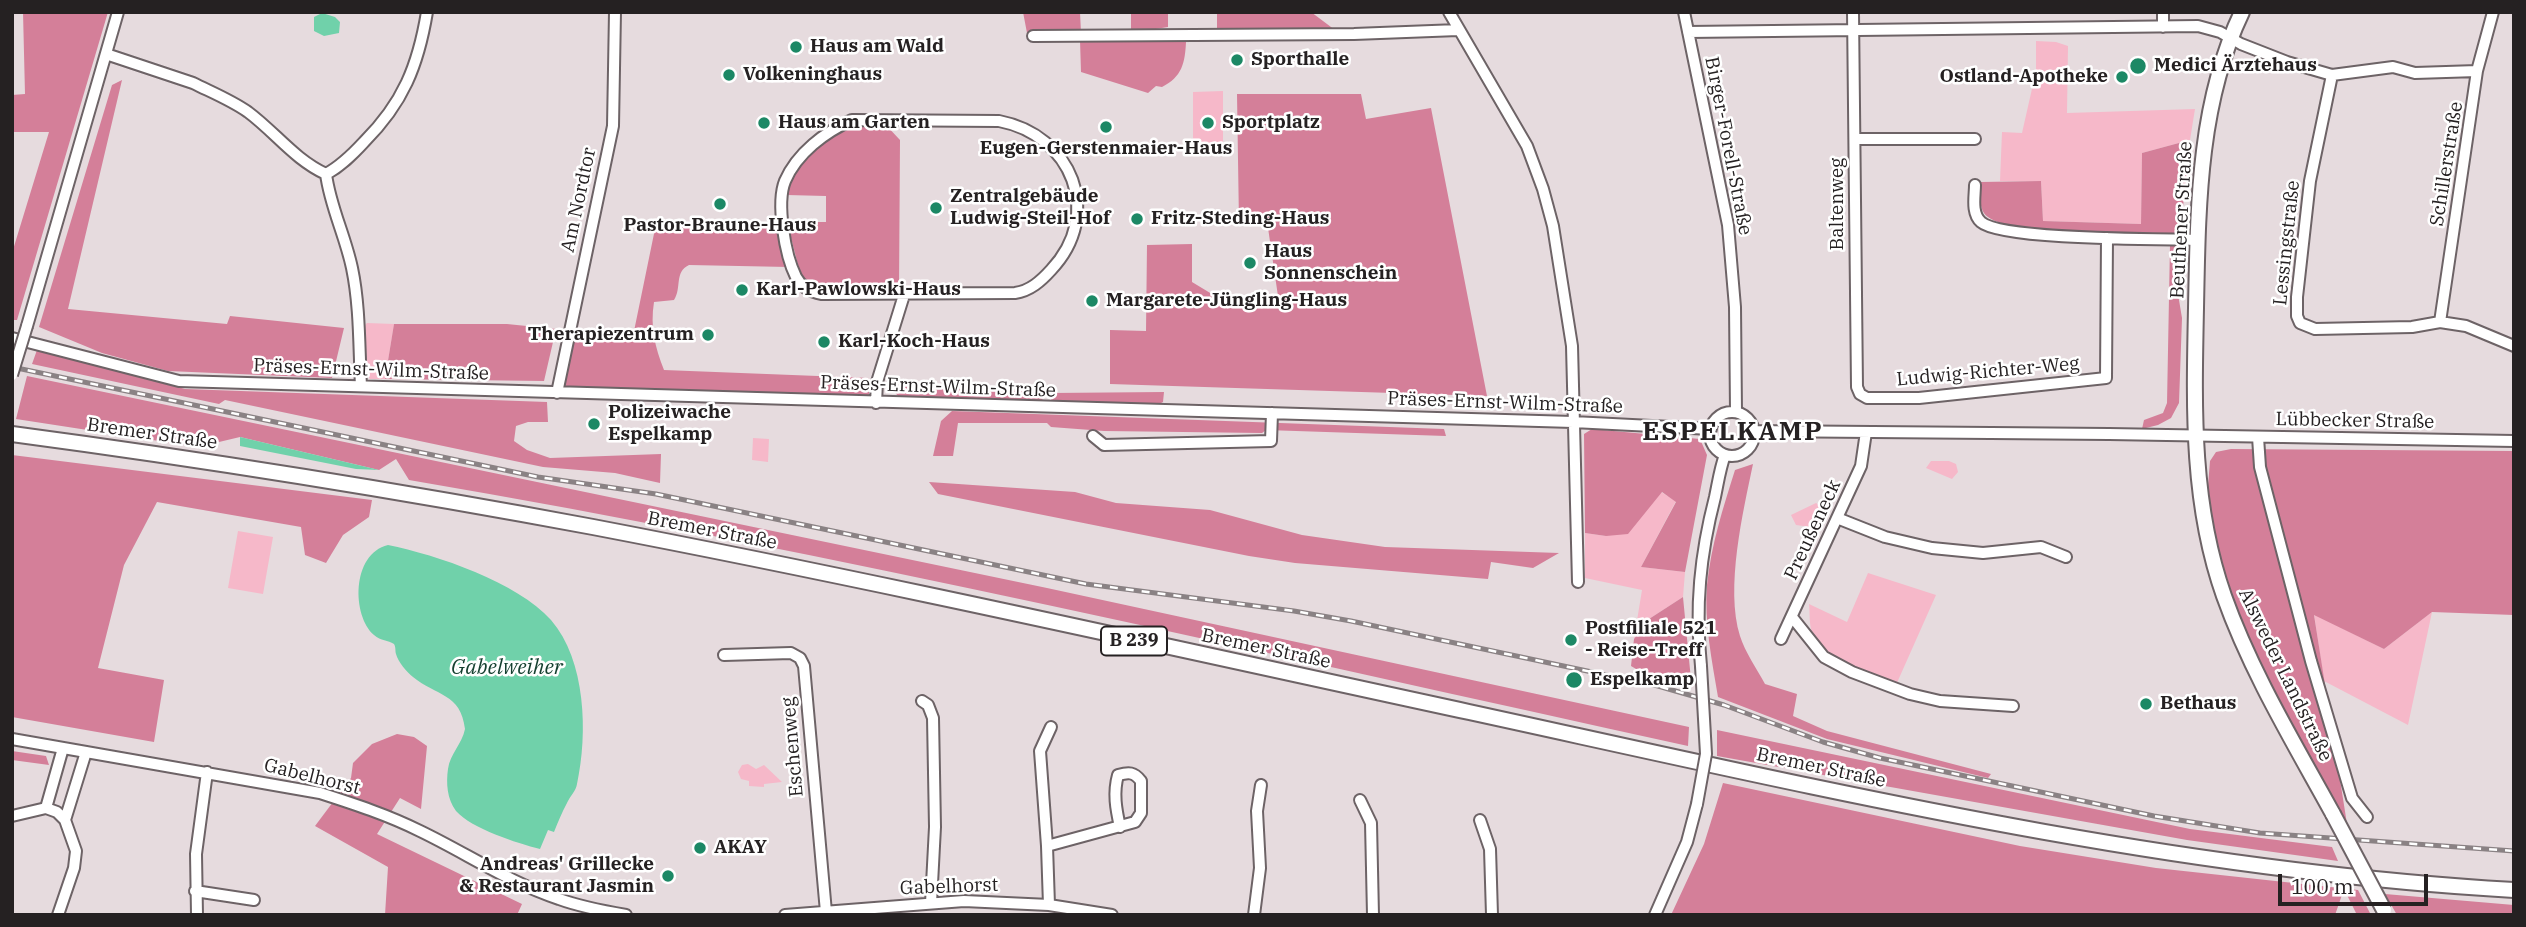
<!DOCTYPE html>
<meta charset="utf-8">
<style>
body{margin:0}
#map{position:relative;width:2526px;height:927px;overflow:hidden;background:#e6dbde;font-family:"IBM Plex Serif",serif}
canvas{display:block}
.frame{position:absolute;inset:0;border:14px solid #252122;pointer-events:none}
.scale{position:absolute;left:2278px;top:874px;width:150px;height:32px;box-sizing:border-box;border:4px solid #252122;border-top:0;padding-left:9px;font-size:21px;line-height:24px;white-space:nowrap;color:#252122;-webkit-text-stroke:5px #fff;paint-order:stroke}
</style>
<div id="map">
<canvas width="2526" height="927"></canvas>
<div class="frame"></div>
<div class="scale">100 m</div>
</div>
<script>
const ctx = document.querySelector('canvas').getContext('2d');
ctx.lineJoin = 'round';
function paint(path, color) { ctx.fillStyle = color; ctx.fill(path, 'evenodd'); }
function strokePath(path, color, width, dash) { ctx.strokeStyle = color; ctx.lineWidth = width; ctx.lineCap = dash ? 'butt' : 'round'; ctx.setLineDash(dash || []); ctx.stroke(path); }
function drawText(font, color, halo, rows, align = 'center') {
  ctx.font = font + ' "IBM Plex Serif",serif'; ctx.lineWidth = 5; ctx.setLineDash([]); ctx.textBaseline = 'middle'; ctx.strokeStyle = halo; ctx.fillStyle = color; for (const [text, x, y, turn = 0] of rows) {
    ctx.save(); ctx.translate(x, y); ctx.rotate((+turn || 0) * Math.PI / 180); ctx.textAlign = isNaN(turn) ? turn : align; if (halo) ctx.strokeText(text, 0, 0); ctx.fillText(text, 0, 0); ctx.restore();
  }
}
const green = new Path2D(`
 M2036 41 2056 42 2068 46 2067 113 2195 109 2190 140 2142 153 2141 224 2043 221 2041 181H2000L2002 132 2022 133 2036 71Z
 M1223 91V155H1193V92Z
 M367 323 394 324 385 379H370L365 372 360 330Z
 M753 438 769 439 768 462 752 460Z
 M1931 461H1949L1956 464 1958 472 1952 479 1926 468Z
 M1661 492 1676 501 1641 567 1685 572 1683 597 1649 619 1634 639 1642 590 1585 578V533L1606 536Z
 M1816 503 1821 506 1810 527 1796 525 1791 515Z
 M238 531 273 537 263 594 228 588Z
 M1868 573 1936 595 1896 685C1867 673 1827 663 1812 632 1809 625 1810 612 1809 604L1847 622Z
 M2432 612 2408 725 2324 681 2314 614 2384 649Z
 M748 764 756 769 764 765 782 782 764 784V787L749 786V781L741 779 738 772 742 765Z`);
const forest = new Path2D(`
 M23 12H108L17 320H12V253L49 132H12V95L25 94Z
 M1023 12H1080L1081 33H1027Z
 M1131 12H1168V27L1131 33Z
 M1217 12H1311L1335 30 1217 31Z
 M1200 36V42H1186C1185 63 1182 77 1162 87L1156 86 1148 93 1081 72 1080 40Z
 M122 80 68 309 227 324 230 316 344 328 332 378 168 371 102 353 39 327 112 85Z
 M1237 94H1361L1366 119 1431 108 1487 396 1110 384V330L1146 331 1147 245 1192 244V282L1235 308 1279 303 1267 221 1239 224Z
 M851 124H885L900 140 899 290 818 289 807 283 799 269 787 222H826V196L787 195C793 160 823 141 851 124Z
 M2190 140 2180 236C2142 235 2014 237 1988 217 1977 209 1981 193 1981 182L2041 181 2043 221 2141 224 2142 153Z
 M656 224 780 227 789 267 689 265C674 272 682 288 674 300L654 302C650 327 655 347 664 370L869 378V395L563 387 571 335 633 336Z
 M2170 245 2177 246V288L2182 318 2179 403 2171 418 2158 425 2142 429 2144 420 2163 413 2167 403Z
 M394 324H507L556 329 544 381 385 379Z
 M37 350 185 389 547 402 548 422H528L516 426 514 441 527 450 550 458 661 454 660 483 615 473 543 467 225 400 219 404 32 364Z
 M27 376 1047 588 1689 727 1688 746C1263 653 838 553 409 480L396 459 379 470 240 437 198 447 16 419Z
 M889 386 1043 392 1042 404 898 396Z
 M1164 392 1163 402 1157 405H1051V393Z
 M952 411 1444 429 1446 436 1266 430 1262 433 1104 431 1051 427 1047 423H958L953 456H933L941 421Z
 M1592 429 1700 439 1707 455 1685 572 1641 567 1676 502 1662 492 1628 534 1606 536 1585 533 1584 434Z
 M2231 449 2514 451V615L2432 612 2384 649 2314 615 2347 824 2246 642 2226 591 2213 534 2208 486 2210 461 2216 452Z
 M12 455 372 500 369 517 343 535 326 563 305 555 301 527 157 502 124 565 98 668 164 680 154 742 12 717Z
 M1753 464C1743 512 1725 588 1740 636 1745 652 1757 669 1765 684L1797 694 1793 716 1827 731 1991 774 1988 778 1827 739 1718 697C1712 661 1704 622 1707 585 1711 545 1723 508 1735 470Z
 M929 482 1075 492 1116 503 1210 510 1302 535 1385 547 1559 553 1533 568 1491 562 1488 579 1295 563 1249 556 938 494Z
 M1683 597 1691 680C1669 684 1649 677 1631 666L1634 639 1649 619Z
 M1717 730 2190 829 2332 847 2338 861 2187 840 1717 756Z
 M397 734 414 737 427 746 421 809 400 798 377 834 522 904 517 915H385L388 867 315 826 351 778 353 763 372 744Z
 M12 751 46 756 49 765 12 760Z
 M1723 783 2020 846 2156 868 2358 890 2371 915H2357L2344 889 2335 915H1671L1704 844Z
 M2385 894 2514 905V915H2397Z`);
const water = new Path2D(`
 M322 13 335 17 340 22 339 33 324 36 314 31V17Z
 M240 437 379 470 356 469 240 446Z
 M388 545C437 555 517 582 551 620 586 660 588 734 577 784 576 791 570 796 567 803 562 812 558 822 554 832L548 830 540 849C517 843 472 829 456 811 447 799 446 783 448 769 450 754 462 744 465 729 461 693 436 696 413 677 407 672 398 662 396 654 395 651 396 647 394 644 388 640 381 641 374 635 352 616 351 554 388 545Z`);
const minor = new Path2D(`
 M1449 12 1527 146 1543 189 1553 226 1572 346 1578 582
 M1684 12 1728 225 1735 307 1736 412
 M1853 12 1857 387 1860 394 1867 398H1919L2106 378 2107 238
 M2163 12V27
 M1688 32 2198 26 2220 32 2241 44 2287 62 2332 75 2393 67 2415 73 2477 71
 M1033 36 1354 34 1458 30
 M106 54 193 83C211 92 231 100 248 112 275 132 295 160 326 174 330 206 345 235 352 268 360 306 359 348 361 386
 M2332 75 2310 181 2297 297V316L2300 323 2315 329 2412 327 2440 322 2466 326 2514 346
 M852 120 999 121C1072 135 1104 214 1051 270 1041 281 1030 291 1015 293L822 294C811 292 801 287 796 277 785 255 776 203 785 181 797 153 825 132 852 120Z
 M1855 139H1975
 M326 174C341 166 352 155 364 142 403 103 418 66 427 12
 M1975 185C1975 196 1971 213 1981 222 2001 240 2162 239 2197 240
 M2440 322 2477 71 2493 12
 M27 326 118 12
 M12 338 179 381 1573 422 1711 429
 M557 393 613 126 615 12
 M876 403 877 382 904 295
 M1710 434a22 22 0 1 1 44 0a22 22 0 1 1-44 0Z
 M1754 431 2109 434 2514 441
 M1093 436 1104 445 1271 441 1272 413
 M2258 437 2260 467 2311 661 2352 798 2367 817
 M1837 518 1885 537 1932 548 1983 553 2041 547 2066 557
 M1792 617 1824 657 1852 672 1910 694 1940 701 2013 706
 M1781 639 1861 466 1866 432
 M724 655 791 653 800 658 804 666 826 912
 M1701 666C1695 607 1700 555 1715 497 1718 483 1720 468 1725 455
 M922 701 928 705 933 718 935 827 931 903
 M12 739 320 793C354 804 388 815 420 831 466 853 510 883 559 899 581 907 603 911 626 915
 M1360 800 1371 823 1373 915
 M46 808 63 748
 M12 816 46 808 57 812 65 820 76 851 74 868 58 915
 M65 820 86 752
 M1480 820 1490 849 1492 915
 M1047 846 1135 822 1141 813V781C1134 772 1129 772 1118 775 1113 793 1116 809 1120 827
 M195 891 254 900
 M1049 905 1047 846 1040 751 1051 727
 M197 915 196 854 207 772
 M785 915 964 901 1049 905 1112 915
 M1254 915 1260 868 1257 811 1261 785
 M1655 915 1687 842 1697 804`);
const major = new Path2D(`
 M2242 12C2198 104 2198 208 2196 308 2194 406 2191 503 2224 596 2251 672 2294 743 2333 814
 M12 434C207 460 400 491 593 527 886 583 1177 649 1469 712 1814 787 2160 870 2514 890`);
const rail = new Path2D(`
 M12 367 538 477 656 494 1086 584 1294 611 1351 621 1658 686 1724 705 1823 742 1880 758 2154 816 2260 833 2514 851`);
const minorBridge = new Path2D(`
 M12 375 27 326
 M1697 804 1706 754 1701 666`);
const majorBridge = new Path2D(`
 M2333 814 2384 910`);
const markers = [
 [796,47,7,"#1c8865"],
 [1237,60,7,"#1c8865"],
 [2138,66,9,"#1c8865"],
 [729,75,7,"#1c8865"],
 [2122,77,7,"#1c8865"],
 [764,123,7,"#1c8865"],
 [1208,123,7,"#1c8865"],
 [1106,127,7,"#1c8865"],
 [720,204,7,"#1c8865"],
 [936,208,7,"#1c8865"],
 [1137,219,7,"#1c8865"],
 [1250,263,7,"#1c8865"],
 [742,290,7,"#1c8865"],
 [1092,301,7,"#1c8865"],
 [708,335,7,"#1c8865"],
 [824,342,7,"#1c8865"],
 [594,424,7,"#1c8865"],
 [1571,640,7,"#1c8865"],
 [1574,680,9,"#1c8865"],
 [2146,704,7,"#1c8865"],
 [700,848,7,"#1c8865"],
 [668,876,7,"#1c8865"]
];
const shields = [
 [1134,641,66]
];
const shieldNames = [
 ["B 239",1134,641]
];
const poiNames = [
 ["Haus am Wald",810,47],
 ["Sporthalle",1251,60],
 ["Medici Ärztehaus",2154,66],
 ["Volkeninghaus",743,75],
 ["Ostland-Apotheke",2108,77,"right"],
 ["Haus am Garten",778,123],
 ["Sportplatz",1222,123],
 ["Eugen-Gerstenmaier-Haus",1106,149,"center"],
 ["Zentralgebäude",950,197],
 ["Ludwig-Steil-Hof",950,219],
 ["Fritz-Steding-Haus",1151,219],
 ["Pastor-Braune-Haus",720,226,"center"],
 ["Haus",1264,252],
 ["Sonnenschein",1264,274],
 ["Karl-Pawlowski-Haus",756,290],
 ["Margarete-Jüngling-Haus",1106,301],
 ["Therapiezentrum",694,335,"right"],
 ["Karl-Koch-Haus",838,342],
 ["Polizeiwache",608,413],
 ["Espelkamp",608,435],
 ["Postfiliale 521",1585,629],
 ["- Reise-Treff",1585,651],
 ["Espelkamp",1590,680],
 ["Bethaus",2160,704],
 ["AKAY",714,848],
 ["Andreas' Grillecke",654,865,"right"],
 ["& Restaurant Jasmin",654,887,"right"]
];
const streetNames = [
 ["Birger-Forell-Straße",1728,146,79],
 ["Schillerstraße",2447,164,-81],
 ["Am Nordtor",579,200,-78],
 ["Baltenweg",1838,204,-90],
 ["Beuthener Straße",2182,220,-87],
 ["Lessingstraße",2287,243,-84],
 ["Präses-Ernst-Wilm-Straße",371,370,2],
 ["Ludwig-Richter-Weg",1988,372,-5],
 ["Präses-Ernst-Wilm-Straße",938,387,2],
 ["Präses-Ernst-Wilm-Straße",1505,403,2],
 ["Lübbecker Straße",2355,421,1],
 ["Bremer Straße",152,434,8],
 ["Preußeneck",1813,530,-65],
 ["Bremer Straße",712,531,11],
 ["Bremer Straße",1266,649,12],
 ["Alsweder Landstraße",2285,675,64],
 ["Eschenweg",793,747,-95],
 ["Bremer Straße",1821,768,12],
 ["Gabelhorst",312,777,14],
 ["Gabelhorst",949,887,-2]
];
const waterNames = [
 ["Gabelweiher",507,668]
];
const districtNames = [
 ["ESPELKAMP",1733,432]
];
paint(green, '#f6b8c9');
paint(forest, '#d47f99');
paint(water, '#70d1aa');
strokePath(minor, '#6d6366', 14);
strokePath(major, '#6d6366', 18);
strokePath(minor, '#fff', 10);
strokePath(major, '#fff', 14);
strokePath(rail, '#8a8284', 5);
strokePath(rail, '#fff', 2.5, [8]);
strokePath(minorBridge, '#6d6366', 14, []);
strokePath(majorBridge, '#6d6366', 18, []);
strokePath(minorBridge, '#fff', 10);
strokePath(majorBridge, '#fff', 14);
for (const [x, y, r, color] of markers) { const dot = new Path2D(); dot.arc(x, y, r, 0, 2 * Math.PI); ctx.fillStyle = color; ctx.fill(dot); strokePath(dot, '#fff', 2.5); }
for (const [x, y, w] of shields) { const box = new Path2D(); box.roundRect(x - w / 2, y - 14.5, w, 29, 5); ctx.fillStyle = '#fff'; ctx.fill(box); strokePath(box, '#252122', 2); }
drawText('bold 18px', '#252122', null, shieldNames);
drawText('bold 19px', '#252122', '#fff', poiNames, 'left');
drawText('19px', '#252122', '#fff', streetNames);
drawText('italic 21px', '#143f2f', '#fff', waterNames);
ctx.letterSpacing = '2px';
drawText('bold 26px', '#252122', '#fff', districtNames);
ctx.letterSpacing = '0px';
</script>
